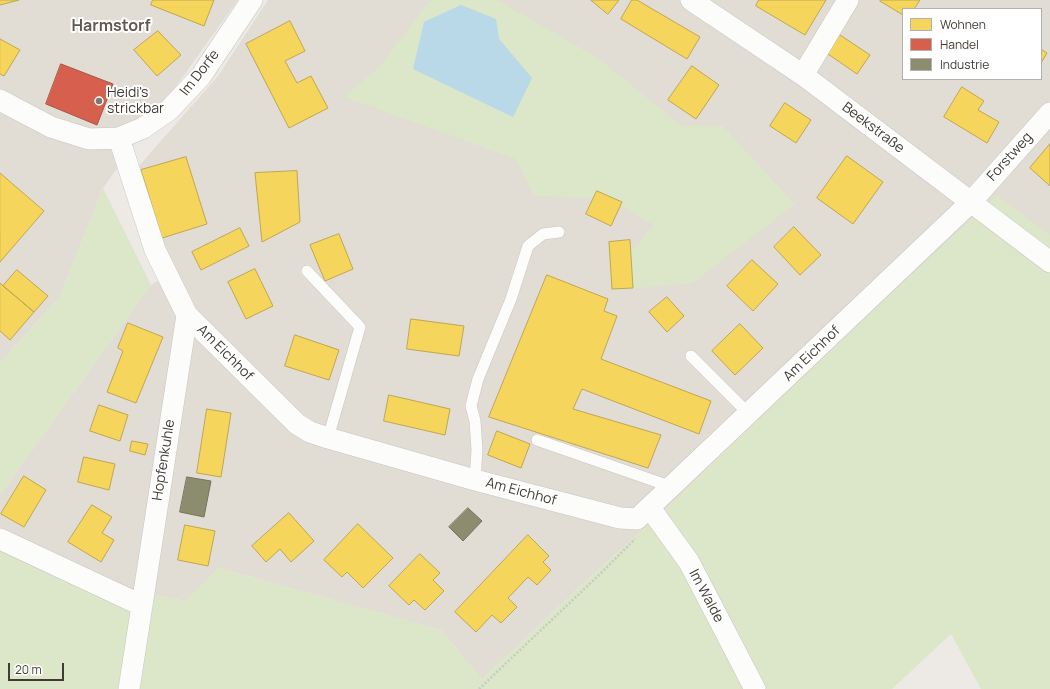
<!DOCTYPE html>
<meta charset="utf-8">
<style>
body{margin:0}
#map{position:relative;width:1050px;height:689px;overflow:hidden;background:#edeae6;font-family:Manrope,sans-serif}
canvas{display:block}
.legend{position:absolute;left:902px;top:8px;width:140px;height:72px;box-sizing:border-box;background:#fff;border:1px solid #b3b1ae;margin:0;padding:5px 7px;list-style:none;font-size:12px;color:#413b34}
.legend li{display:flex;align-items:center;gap:8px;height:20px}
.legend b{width:20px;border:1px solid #b3b1ae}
.scale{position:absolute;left:8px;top:663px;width:56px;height:18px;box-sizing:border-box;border:2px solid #413b34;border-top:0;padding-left:5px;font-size:12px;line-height:14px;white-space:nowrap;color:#413b34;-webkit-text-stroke:3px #fff;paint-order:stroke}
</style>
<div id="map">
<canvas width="1050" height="689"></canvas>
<ul class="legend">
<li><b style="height:11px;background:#f6d55c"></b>Wohnen</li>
<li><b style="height:11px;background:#d6604d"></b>Handel</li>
<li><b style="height:11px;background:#8c8c6e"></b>Industrie</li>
</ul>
<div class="scale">20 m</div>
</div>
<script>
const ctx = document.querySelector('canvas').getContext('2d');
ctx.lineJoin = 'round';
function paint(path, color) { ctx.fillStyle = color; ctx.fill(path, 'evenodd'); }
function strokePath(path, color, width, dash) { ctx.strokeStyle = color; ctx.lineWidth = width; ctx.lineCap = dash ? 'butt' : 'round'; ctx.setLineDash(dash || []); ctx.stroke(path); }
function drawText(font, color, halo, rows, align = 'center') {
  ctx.font = font + ' Manrope,sans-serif'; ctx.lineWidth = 4; ctx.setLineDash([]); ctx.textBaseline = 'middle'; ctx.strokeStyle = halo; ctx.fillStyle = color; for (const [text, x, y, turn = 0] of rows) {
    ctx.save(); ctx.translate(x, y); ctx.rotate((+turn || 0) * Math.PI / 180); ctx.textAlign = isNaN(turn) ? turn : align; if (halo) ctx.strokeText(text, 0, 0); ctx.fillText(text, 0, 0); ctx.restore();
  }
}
const residential = new Path2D(`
 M0 0H238L103 188 60 296 0 363Z
 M268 0H1050V236L997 196 778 399 668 507 593 574 482 679 441 630 219 568 185 601 152 594 135 606 0 542V495L151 285 171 272 138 167 218 76ZM903 9H1041V79H903Z`);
const green = new Path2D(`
 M432 0H493L501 2 598 58 681 125 723 126 795 204 693 283 619 290 629 254 653 225 612 199 534 196 516 159 344 97 381 65 429 1ZM496 19 499 39 532 78 424 22Z
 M103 188 151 285 0 495V363L60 296Z
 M997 195 1050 236V689H981L951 634 892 689H0V544L135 606 152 594 185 601 219 568 441 630 482 679 593 574 668 507 778 399Z`);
const water = new Path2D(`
 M461 5 496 19 499 39 532 78 513 117 413 69 424 22Z`);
const homes = new Path2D(`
 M0 0H19L0 5Z
 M153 0H214L204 26 151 5Z
 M591 0H619L608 14Z
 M632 0H637L700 37 687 59 621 19Z
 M759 0H826L805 35 756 6Z
 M881 0H920L914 9H903V15L880 1Z
 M290 21 305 51 285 61 297 83 311 76 328 108 289 128 246 44Z
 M158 31 181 55 157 76 134 50Z
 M840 35 870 55 857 74 828 54Z
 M0 39 20 50 4 76 0 74Z
 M1041 49 1047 53 1041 63Z
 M692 66 719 85 696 119 668 100Z
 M962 87 984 101 978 110 999 122 987 143 944 117Z
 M785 103 811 120 796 143 770 126Z
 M1050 144V186L1030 168Z
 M847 156 883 182 853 224 817 198Z
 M186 157 207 224 162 238 141 170Z
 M297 171 300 222 262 242 255 173Z
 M0 173 44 211 0 262Z
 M597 191 622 202 611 226 586 214Z
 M794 227 821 255 800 275 774 247Z
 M240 228 249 246 201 270 192 252Z
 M339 234 353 269 325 281 310 245Z
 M630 240 633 288 612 289 609 242Z
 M752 260 778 284 753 311 727 286Z
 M255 269 273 306 246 319 228 282Z
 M17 270 48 296 34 312 3 286Z
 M547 275 608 299 604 311 617 316 601 359 711 401 699 434 582 389 573 409 661 435 648 468 489 417Z
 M0 283 34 312 10 340 0 331Z
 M667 297 684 316 667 332 649 312Z
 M411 319 464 326 459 356 407 349Z
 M128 323 163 337 136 403 107 392 123 351 118 348Z
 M740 324 763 348 735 375 712 351Z
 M295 335 339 350 329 380 285 366Z
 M389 395 450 409 445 435 384 421Z
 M99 405 128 415 120 441 90 431Z
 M207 409 231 413 221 477 197 473Z
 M497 431 530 444 521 468 488 455Z
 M132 441 148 444 145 455 130 451Z
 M84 457 115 464 109 490 78 482Z
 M24 476 46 490 24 527 1 514Z
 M92 505 112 517 102 533 114 540 101 562 68 542Z
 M289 513 314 541 291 562 280 549 266 562 252 546Z
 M358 524 393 558 363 588 347 572 342 577 324 560Z
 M185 525 215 531 208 566 178 560Z
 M528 535 549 556 543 562 551 570 537 585 528 577 508 598 517 607 501 623 492 615 476 632 455 612Z
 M420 554 440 573 433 580 444 591 425 610 414 600 409 605 389 586Z`);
const shops = new Path2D(`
 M61 64 113 84 97 125 46 104Z`);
const industry = new Path2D(`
 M187 477 211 481 204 517 180 512Z
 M468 508 482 521 463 541 449 527Z`);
const path = new Path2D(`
 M479 689 598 576 635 539`);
const lane = new Path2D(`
 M307 271 360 327 328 438
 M691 356 749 414
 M537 440 672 487
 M475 480 477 450 475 421 471 406 478 379 511 299 528 246 543 234 559 232`);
const street = new Path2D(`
 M691 0 803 75 1050 262
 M803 75 848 0
 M0 100 51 127 89 139 119 138 143 128 169 110 201 76 252 0
 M119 138 155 250 187 315 297 424 310 432 328 438 475 480 620 518 637 519 971 202 1050 113
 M650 508 689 562 755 689
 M0 539 141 605
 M129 689 187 315`);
const markers = [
 [99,101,4,"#7d7872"]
];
const streetNames = [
 ["Im Dorfe",200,73,-52],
 ["Beekstraße",873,128,37],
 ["Forstweg",1010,157,-48],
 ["Am Eichhof",225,353,45],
 ["Am Eichhof",812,354,-44],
 ["Hopfenkuhle",164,460,-81],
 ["Am Eichhof",521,492,15],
 ["Im Walde",706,596,62]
];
const poiNames = [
 ["Heidi's",107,93],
 ["strickbar",107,109]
];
const quarterNames = [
 ["Harmstorf",111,27]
];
paint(residential, '#e1dcd4');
paint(green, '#dce6c8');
paint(water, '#b9d8e8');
paint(homes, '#f6d55c');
strokePath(homes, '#c0a750', 1);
paint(shops, '#d6604d');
strokePath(shops, '#a95546', 1);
paint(industry, '#8c8c6e');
strokePath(industry, '#76745d', 1);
strokePath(lane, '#c9c6c2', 12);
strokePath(street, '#c9c6c2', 22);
strokePath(path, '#cbc9c6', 2.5, [2, 2]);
strokePath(lane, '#fcfcfb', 11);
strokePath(street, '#fcfcfb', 21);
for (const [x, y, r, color] of markers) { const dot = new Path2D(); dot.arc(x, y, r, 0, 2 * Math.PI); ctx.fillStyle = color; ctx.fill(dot); strokePath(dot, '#fff', 1.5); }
drawText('14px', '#413b34', '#fff', streetNames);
drawText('14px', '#413b34', '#fff', poiNames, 'left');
drawText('bold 16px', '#63584c', '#fff', quarterNames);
</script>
